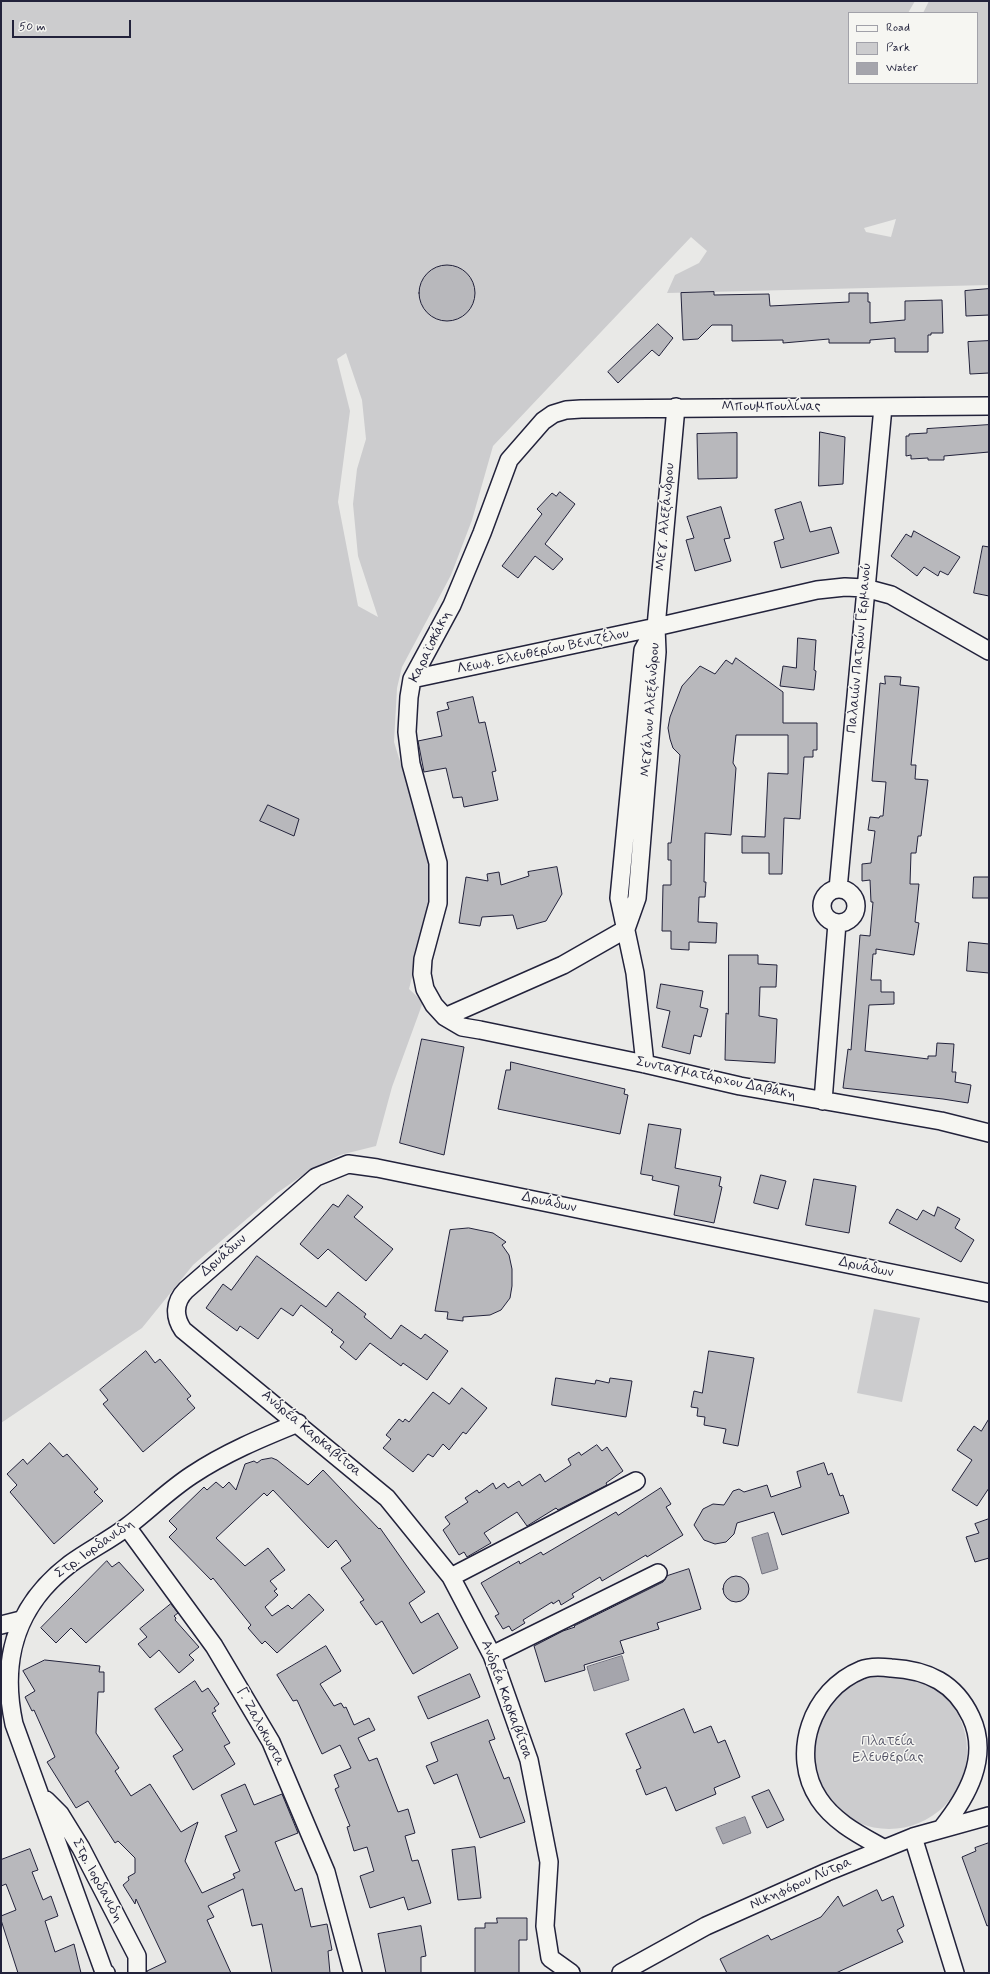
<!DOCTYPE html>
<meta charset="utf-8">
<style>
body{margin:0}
#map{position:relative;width:990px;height:1974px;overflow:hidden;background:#e9e9e7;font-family:Mynerve,sans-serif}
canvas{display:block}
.frame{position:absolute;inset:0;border:2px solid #22223b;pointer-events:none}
.legend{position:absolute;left:848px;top:12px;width:130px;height:72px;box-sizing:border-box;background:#f6f6f2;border:1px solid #a1a1a9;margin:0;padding:5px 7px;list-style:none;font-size:12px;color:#22223b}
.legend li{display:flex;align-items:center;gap:8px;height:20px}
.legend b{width:20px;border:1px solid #a1a1a9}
.scale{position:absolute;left:12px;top:20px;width:119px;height:18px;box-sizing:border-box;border:2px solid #22223b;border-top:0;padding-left:5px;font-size:12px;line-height:14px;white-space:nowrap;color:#22223b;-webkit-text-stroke:3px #f6f6f2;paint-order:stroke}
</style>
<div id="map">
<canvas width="990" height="1974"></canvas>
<div class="frame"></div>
<ul class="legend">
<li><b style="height:5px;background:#f6f6f2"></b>Road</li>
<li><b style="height:11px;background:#ccccce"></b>Park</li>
<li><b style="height:11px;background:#a5a5ac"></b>Water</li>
</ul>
<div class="scale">50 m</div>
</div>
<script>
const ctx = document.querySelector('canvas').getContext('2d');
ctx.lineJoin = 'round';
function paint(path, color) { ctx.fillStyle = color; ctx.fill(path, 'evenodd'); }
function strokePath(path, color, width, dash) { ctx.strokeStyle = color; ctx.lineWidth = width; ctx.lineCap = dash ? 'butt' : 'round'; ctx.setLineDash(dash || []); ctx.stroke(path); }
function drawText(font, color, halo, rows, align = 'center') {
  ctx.font = font + ' Mynerve,sans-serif'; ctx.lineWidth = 3; ctx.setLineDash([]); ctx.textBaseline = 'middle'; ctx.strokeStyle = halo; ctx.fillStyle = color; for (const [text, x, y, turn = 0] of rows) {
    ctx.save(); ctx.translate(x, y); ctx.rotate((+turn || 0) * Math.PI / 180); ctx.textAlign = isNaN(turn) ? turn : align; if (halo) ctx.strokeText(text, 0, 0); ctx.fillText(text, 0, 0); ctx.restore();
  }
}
const green = new Path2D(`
 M1 1H915L908 13H849V83H977V13H923L929 1H989V285L667 293 675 275 699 263 707 251 691 237 493 446 472 520 451 575 402 667 397 688 394 742 433 867 431 902 409 989 423 1002 392 1087 376 1146 340 1155 313 1168 277 1193 193 1265 142 1328 1 1423ZM896 219 891 237 866 232 864 228ZM346 353 362 400 366 439 357 469 353 504 358 556 378 617 358 606 338 502 350 411 337 359Z
 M874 1309 920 1318 902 1402 857 1393Z
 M811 1751a78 78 0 1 1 156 0a78 78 0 1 1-156 0Z`);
const water = new Path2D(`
 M768 1533 778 1569 762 1574 752 1538Z
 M622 1656 629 1680 594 1691 587 1667Z
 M745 1817 751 1833 723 1844 716 1828Z`);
const building = new Path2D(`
 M419 293a28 28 0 1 1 56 0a28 28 0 1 1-56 0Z
 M989 289V315L966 316 965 291Z
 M714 292V295L769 294 770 306 849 302V293H868V302H870V323L905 320V301L942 300 943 333H931V335H928V352H895V338L870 340V343H829V339L783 343V340L732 341V325H712L698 339 683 340 681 293Z
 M658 324 673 338 659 356 652 350 618 383 608 372Z
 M989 341V373L970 374 968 342Z
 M989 425V452L944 456V460H928V458L911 459V455L906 456V436H909V434L927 433V429Z
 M820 432 845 437 843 484 819 486Z
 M737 433V478L698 479 697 434Z
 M560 492 575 504 545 544 563 559 553 570 535 556 518 578 502 566 542 514 537 509 552 493 556 496Z
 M801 502 810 532 831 527 839 553 781 568 774 542 784 539 775 510Z
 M721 507 730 538 724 539 731 561 695 571 686 540 694 538 687 517Z
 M914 531 960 557 948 575 940 571 938 576 924 567 917 576 891 556 906 534 911 537Z
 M983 546 989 547V596L974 593Z
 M798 638 816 640 814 670 816 671 814 690 780 686 783 666 796 668Z
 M736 658 783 692V723H817V750H813V757H804L800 819 784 818 782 874H769V853H742V836L765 837 768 773 788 774V735H736L733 763 736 768 731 835 705 833 704 882H706L705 897H699L698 922 717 923 716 943 689 942V950L671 949V931H662L663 885H671V860H668V843H671L680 755 673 748 670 739 668 728 670 717 682 686 700 666 715 674 726 660 732 664Z
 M885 676 901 677 900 685 919 687 911 765H916L915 779 928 780 921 836H918L916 853H911L910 884H919L915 922 919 923 914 955 876 949V954H873L871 980H881V992H894V1004L869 1005 865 1051 928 1059V1056H936L937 1043 954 1044 952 1072H956L955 1082 971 1085 968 1103 943 1099 843 1088 848 1049 851 1050 860 935 870 936 873 902H871L870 880 862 881V864L871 863 875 831 868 830 870 817 879 818 880 816H883L886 782 872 781 880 683 885 684Z
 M473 697 479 723 485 722 496 771 492 772 498 800 464 807 462 797 453 798 446 768 424 772 418 741 442 736 437 712 449 709 447 703Z
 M268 805 299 819 294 836 260 821Z
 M557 867 562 894 546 921 517 929 513 915 482 917 480 926 459 923 466 877 488 881 487 874 499 872 501 885 529 876 528 872Z
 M974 877H989V898H973Z
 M969 942 989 944V973L967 971Z
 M729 955H758V964L777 965 776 987H760L759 1016 777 1019 775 1063 725 1060 726 1013 728 1014Z
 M661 984 703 991 700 1007 708 1009 701 1037 694 1035 690 1054 662 1047 670 1011 657 1008Z
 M422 1039 464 1047 444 1155 400 1143Z
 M511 1062 625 1089 624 1094 628 1095 620 1134 498 1109 506 1070H510Z
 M649 1124 681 1129 675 1168 721 1177 719 1186 722 1187 714 1223 674 1215 679 1186 652 1180 653 1176 641 1174Z
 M761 1175 786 1181 778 1209 754 1203Z
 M814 1179 856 1186 849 1233 806 1225Z
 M348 1195 363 1207 354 1217 393 1249 366 1281 328 1249 318 1259 300 1244 333 1204 338 1207Z
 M938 1207 960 1219 955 1228 974 1240 961 1262 889 1223 897 1209 917 1220 923 1210 934 1216Z
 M469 1228 493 1233 506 1242 502 1245 509 1255 512 1269V1286L510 1298 501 1310 490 1315 463 1317V1321L447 1319 448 1312 435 1311 450 1230Z
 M257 1256 326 1307 338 1292 366 1314 364 1317 391 1339 401 1325 421 1339 425 1334 448 1351 427 1380 403 1363 401 1366 370 1343 356 1360 340 1347 344 1342 331 1332 333 1330 301 1305 293 1316 281 1308 258 1339 240 1326 237 1331 206 1308 223 1284 231 1290Z
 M146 1351 155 1363 160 1359 191 1396 187 1399 195 1408 143 1452 103 1404 108 1400 100 1390Z
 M709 1351 754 1358 738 1446 723 1443 726 1429 704 1425 705 1417 697 1416 698 1408 691 1407 694 1391 702 1393Z
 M556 1378 595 1384 596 1380 609 1383 610 1378 632 1381 626 1417 552 1405Z
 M462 1388 487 1408 466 1434 463 1432 449 1450 443 1444 433 1457 428 1454 413 1472 383 1448 391 1439 386 1435 399 1419 403 1422 405 1419 409 1422 433 1392 449 1404Z
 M989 1419V1488L977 1506 952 1490 972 1460 957 1450 974 1426 981 1431Z
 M50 1443 63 1457 67 1454 98 1489 94 1492 103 1501 54 1544 10 1492 17 1485 7 1474 23 1459 27 1464Z
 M597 1445 602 1451 607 1447 623 1471 606 1483 607 1485 558 1510 556 1508 527 1526 517 1512 484 1533 491 1543 467 1557 464 1552 459 1555 443 1530 450 1524 445 1517 468 1502 465 1498 477 1490 479 1493 493 1483 496 1489 504 1483 508 1488 519 1481 522 1486 540 1474 545 1482 571 1465 568 1459 579 1452 581 1455Z
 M272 1458 277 1460 308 1485 323 1470 379 1529 380 1528 425 1592 409 1603 421 1623 438 1613 458 1648 413 1674 382 1621 376 1625 360 1602 364 1600 341 1568 351 1561 336 1540 328 1548 273 1490 267 1496 264 1493 216 1538 245 1566 268 1548 285 1570 270 1581 277 1589 274 1591 278 1595 265 1607 272 1616 288 1605 292 1609 309 1594 324 1610 277 1653 265 1641 262 1644 248 1628 251 1625 213 1578 211 1580 169 1537 177 1529 169 1521 204 1487 207 1490 216 1482 223 1488 229 1482 236 1490 245 1464 254 1461 257 1463 261 1460Z
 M824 1463 828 1475 832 1473 840 1496 843 1495 849 1513 782 1535 774 1512 737 1523 734 1534 726 1542 715 1544 704 1540 694 1525 703 1509 713 1504 724 1505 733 1491 739 1489 744 1492 767 1485 771 1497 801 1487 797 1472Z
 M661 1488 671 1504 666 1507 683 1535 647 1557 646 1555 602 1581 600 1577 572 1594 574 1597 561 1605 559 1600 553 1604 552 1602 523 1620 525 1623 512 1631 509 1626 503 1629 495 1616 499 1614 481 1583 519 1561 520 1564 541 1552 543 1555 616 1512 618 1515Z
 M989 1519V1558L975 1562 966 1537 979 1533 975 1524Z
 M107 1561 112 1567 119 1562 144 1590 86 1643 71 1628 56 1643 41 1628Z
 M689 1569 701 1609 657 1623 659 1629 620 1641 624 1653 584 1665 585 1670 545 1682 534 1646 563 1631 575 1627 574 1626 647 1590 663 1582 667 1576Z
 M723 1589a13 13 0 1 1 26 0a13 13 0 1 1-26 0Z
 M171 1604 178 1613 174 1616 176 1618 175 1620 199 1647 189 1655 194 1660 179 1673 159 1650 150 1658 138 1644 147 1637 140 1629Z
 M326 1646 341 1671 320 1684 334 1706 341 1703 344 1708 346 1707 354 1725 369 1718 375 1730 358 1738 369 1761 377 1758 398 1812 408 1809 415 1833 405 1836 412 1861 418 1860 431 1903 408 1910 404 1897 370 1908 360 1876 374 1871 367 1847 354 1851 347 1827 350 1826 335 1789 339 1787 334 1775 351 1768 340 1745 322 1754 297 1700 293 1701 277 1675Z
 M45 1660 100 1666 99 1672H104V1692H98L96 1733 119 1768 115 1771 131 1796 150 1784 181 1832 198 1822 185 1861 202 1893 235 1878 233 1874 240 1871 225 1836 237 1831 221 1795 245 1784 254 1805 282 1794 298 1833 275 1842 295 1891 302 1888 311 1927 327 1924 332 1950 328 1951 330 1973H272L262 1924 252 1926 243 1889 208 1906 214 1917 207 1920 231 1973H147V1971L166 1962 136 1899 135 1904 123 1885 129 1880 128 1877 135 1873V1858L118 1841 115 1843 88 1801 76 1808 47 1762 55 1757 34 1710 32 1711 25 1697 35 1691 23 1671Z
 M470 1674 480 1697 428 1719 418 1697Z
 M195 1681 202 1692 208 1688 219 1704 214 1708 216 1711 212 1713 230 1743 224 1746 235 1764 193 1790 173 1756 183 1750 155 1709Z
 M684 1709 694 1733 711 1726 718 1743 725 1740 740 1777 714 1788 716 1794 676 1811 666 1787 646 1795 636 1770 641 1768 626 1734Z
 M488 1720 495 1739 489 1741 504 1779 509 1777 525 1822 480 1838 457 1774 434 1784 426 1766 438 1761 431 1743Z
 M769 1790 784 1820 767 1828 752 1797Z
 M989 1843V1925L987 1926 962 1857 976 1851 975 1848Z
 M475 1847 481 1898 458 1900 452 1850Z
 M30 1849 38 1870 32 1872 43 1900 51 1896 58 1916 45 1921 55 1952 74 1944 81 1973H18L1 1920V1916L16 1910 6 1884 1 1886V1860Z
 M877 1890 882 1901 893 1896 904 1926 897 1930 903 1942 836 1973H727L720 1959 768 1935 771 1940 821 1917 838 1896 843 1906Z
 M497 1918H527V1940H519V1973H475V1928H485V1923H497Z
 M421 1926 426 1956 421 1957V1973H386L378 1934Z`);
const minor = new Path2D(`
 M989 406 581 409 566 410 553 414 543 421 509 460 482 533 452 605 412 679 409 697 407 732 411 764 438 863V903L423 959 422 974 425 989 434 1005 445 1017 462 1027 480 1030 645 1064 740 1086 941 1121 989 1133
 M412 679 656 627 817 590 845 587 865 588 891 595 989 651
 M838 889 883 407
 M822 906a17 17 0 1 1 34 0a17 17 0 1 1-34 0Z
 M445 1017 563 965 626 929 637 898 657 652 656 627 676 407
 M645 1064 635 973 619 898 643 650 656 627
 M823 1101 837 923
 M127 1527 214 1646 271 1742 326 1872 353 1973
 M451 1577 636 1481
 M1 1625 21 1620
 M492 1655 658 1573
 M46 1800 60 1814 81 1848 137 1956V1973
 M913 1837 955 1973
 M883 1848C860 1835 834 1822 819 1799 789 1754 812 1690 861 1670 870 1666 883 1667 891 1668 928 1670 955 1683 971 1717 990 1757 967 1797 942 1828
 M106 1973 104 1972 14 1724C0 1659 16 1605 70 1564 89 1550 110 1540 128 1526 150 1509 169 1490 192 1475 225 1453 261 1438 298 1423
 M571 1973 550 1958 545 1926 549 1862 529 1760 492 1655 451 1577 387 1498 183 1330C174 1317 174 1302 186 1290L316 1177 348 1164 377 1168 989 1293
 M621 1973 706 1926 827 1872 913 1837 989 1816`);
const streetNames = [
 ["Μπουμπουλίνας",771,407],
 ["Μεγ. Αλεξάνδρου",666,517,-85],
 ["Καραϊσκάκη",431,647,-64],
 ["Παλαιών Πατρών Γερμανού",860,648,-85],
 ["Λεωφ. Ελευθερίου Βενιζέλου",543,652,-12],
 ["Μεγάλου Αλεξάνδρου",651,710,-86],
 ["Συνταγματάρχου Δαβάκη",716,1079,12],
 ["Δρυάδων",549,1203,12],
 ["Δρυάδων",224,1256,-41],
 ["Δρυάδων",866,1268,12],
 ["Ανδρέα Καρκαβίτσα",311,1434,40],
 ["Στρ. Ιορδανιδη",95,1549,-35],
 ["Ανδρέα Καρκαβίτσα",506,1700,70],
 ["Γ. Ζαλοκωστα",260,1727,62],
 ["Στρ. Ιορδανιδη",97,1881,62],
 ["Νικηφόρου Λύτρα",801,1884,-24]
];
const parkNames = [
 ["Πλατεία",888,1742],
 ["Ελευθερίας",888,1758]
];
paint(green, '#ccccce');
paint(water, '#a5a5ac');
strokePath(water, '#71717f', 1);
paint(building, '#b8b8bc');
strokePath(building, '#22223b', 1);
strokePath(minor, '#22223b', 20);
strokePath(minor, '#f6f6f2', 17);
drawText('14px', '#22223b', '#f6f6f2', streetNames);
drawText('14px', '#555567', '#f6f6f2', parkNames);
</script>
